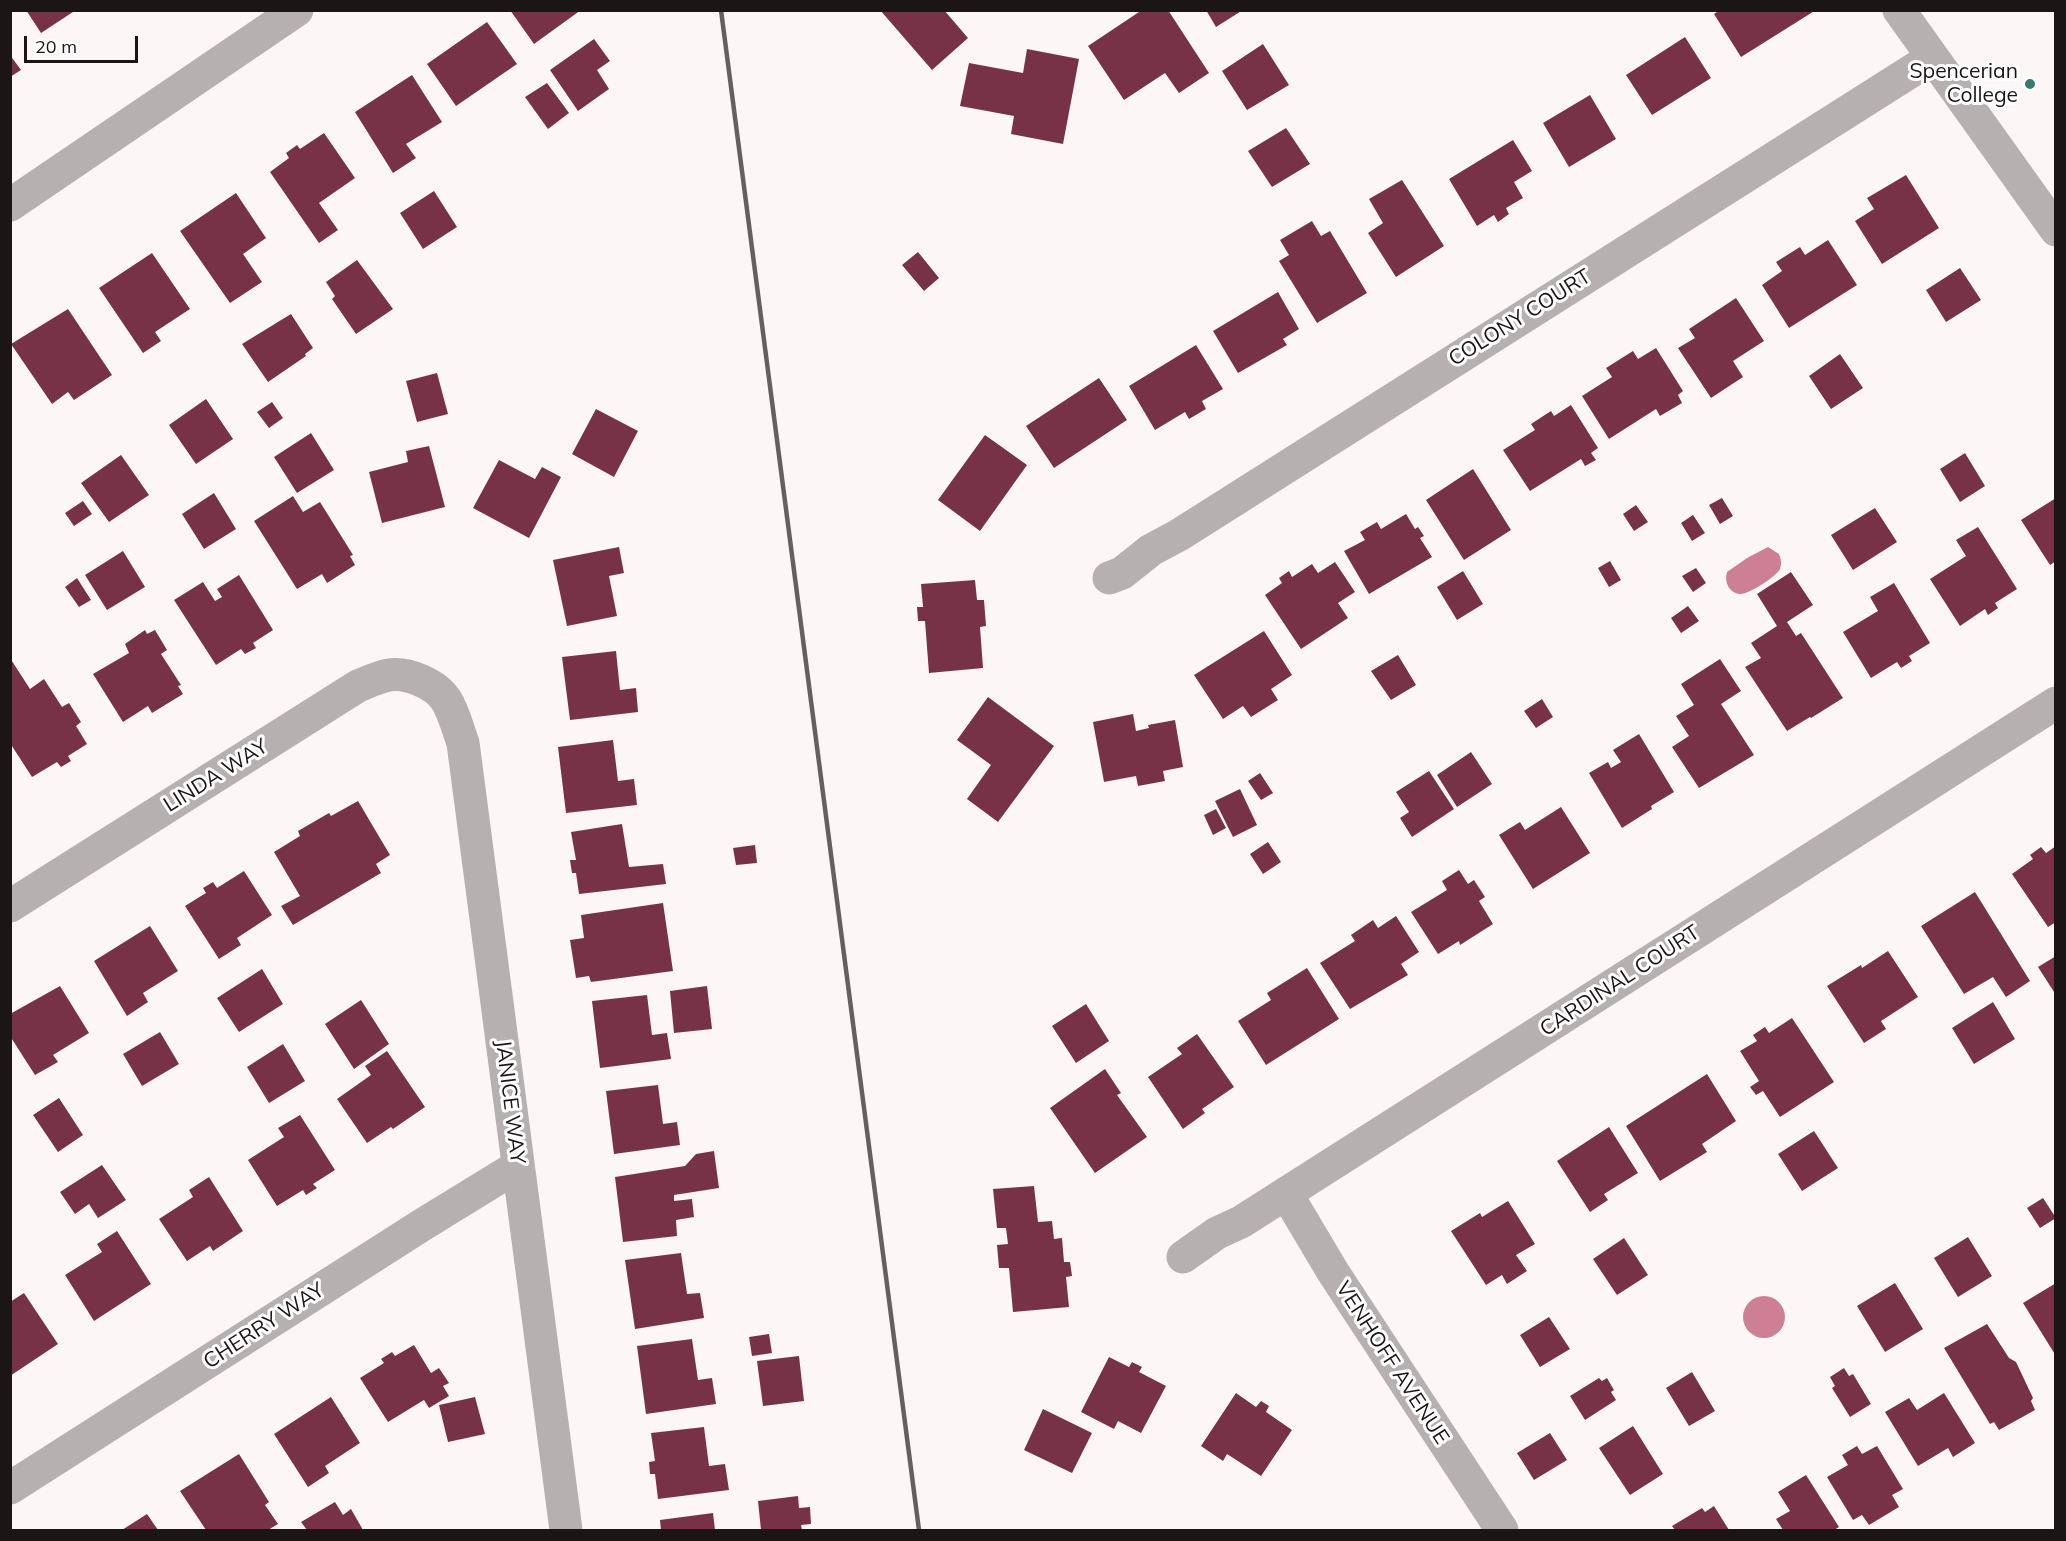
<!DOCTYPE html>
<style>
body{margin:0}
#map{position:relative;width:2066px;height:1541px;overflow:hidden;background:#fdf6f7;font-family:Mulish,sans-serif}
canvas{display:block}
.frame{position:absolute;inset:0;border:12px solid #1b1516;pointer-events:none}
.scale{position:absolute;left:24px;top:36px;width:114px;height:27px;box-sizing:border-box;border:3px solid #1b1516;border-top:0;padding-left:8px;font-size:18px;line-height:21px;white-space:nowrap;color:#1b1516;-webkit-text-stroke:4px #fff;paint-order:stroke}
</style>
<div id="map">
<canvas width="2066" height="1541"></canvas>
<div class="frame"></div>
<div class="scale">20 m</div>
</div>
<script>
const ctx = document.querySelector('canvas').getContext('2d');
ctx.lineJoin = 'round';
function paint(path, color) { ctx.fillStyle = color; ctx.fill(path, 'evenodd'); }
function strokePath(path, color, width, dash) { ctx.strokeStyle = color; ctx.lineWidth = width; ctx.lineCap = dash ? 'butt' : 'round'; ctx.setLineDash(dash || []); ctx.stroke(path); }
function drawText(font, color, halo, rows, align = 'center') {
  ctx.font = font + ' Mulish,sans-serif'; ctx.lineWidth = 6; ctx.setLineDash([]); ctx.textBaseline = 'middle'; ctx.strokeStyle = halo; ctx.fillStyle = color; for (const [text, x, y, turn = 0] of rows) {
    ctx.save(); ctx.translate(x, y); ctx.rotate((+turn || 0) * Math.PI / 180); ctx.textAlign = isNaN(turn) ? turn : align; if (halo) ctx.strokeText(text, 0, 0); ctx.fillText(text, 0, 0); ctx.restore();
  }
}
const water = new Path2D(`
 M1768 547 1779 554C1781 559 1782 564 1780 569 1777 576 1748 595 1740 594 1729 593 1724 582 1727 572L1747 558Z
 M1743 1317a21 21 0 1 1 42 0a21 21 0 1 1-42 0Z`);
const building = new Path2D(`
 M26 10H76L41 33Z
 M510 10H581L534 44Z
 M880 10H944L968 38 932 70Z
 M1142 10H1168L1209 73 1179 93 1165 73 1124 100 1088 46Z
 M1206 10H1243L1216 27Z
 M1720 10H1816L1741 57 1714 14Z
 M487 22 517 64 456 106 427 64Z
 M1685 37 1711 78 1652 115 1626 75Z
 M594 39 610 61 597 70 609 89 578 111 550 70Z
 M1263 44 1289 85 1247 110 1222 71Z
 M1027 49 1079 59 1063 144 1011 134 1014 116 960 106 969 63 1023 73Z
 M10 55 21 70 10 77Z
 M412 75 442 122 406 144 416 158 393 173 355 112Z
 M547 83 569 113 548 129 525 97Z
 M1590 95 1616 139 1569 167 1543 123Z
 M1286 128 1310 164 1272 187 1248 151Z
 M324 133 355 178 319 203 338 230 319 243 270 172 289 158 286 153 297 145 300 149Z
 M1513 140 1532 171 1514 182 1523 198 1506 208 1509 214 1498 222 1494 215 1477 226 1449 179Z
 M1906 175 1939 228 1882 264 1855 221 1874 209 1867 198Z
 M1402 180 1444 246 1396 277 1368 233 1383 223 1369 199Z
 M434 191 457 227 423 249 400 213Z
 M236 193 266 238 243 254 262 282 230 303 180 231Z
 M1312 221 1321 236 1330 231 1367 293 1317 323 1279 261 1289 255 1280 240Z
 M1828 240 1857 285 1789 328 1762 285 1782 271 1776 262 1800 247 1805 255Z
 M918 252 939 278 924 291 902 265Z
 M152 253 190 309 155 332 161 341 143 353 99 288Z
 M357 260 393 309 356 334 332 299 335 296 326 282Z
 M1960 268 1981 300 1946 322 1926 290Z
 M1278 292 1299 329 1283 339 1287 345 1238 373 1213 331Z
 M1736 298 1764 341 1733 361 1743 377 1711 398 1678 348 1695 338 1689 329Z
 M68 309 112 375 74 400 68 392 52 404 11 344Z
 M291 314 313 348 305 354 306 356 268 382 242 344Z
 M1196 345 1223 389 1202 401 1206 409 1189 419 1185 412 1155 430 1129 386Z
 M1656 348 1683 391 1678 395 1682 403 1660 416 1656 409 1609 439 1582 396 1612 377 1606 368 1633 351 1638 359Z
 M1840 354 1863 388 1831 409 1809 376Z
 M437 373 448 414 417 422 406 381Z
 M1099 378 1127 420 1054 468 1026 426Z
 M206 399 233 439 196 464 169 425Z
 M272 402 283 418 269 428 257 412Z
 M1571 405 1598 448 1591 453 1596 460 1585 466 1581 459 1530 491 1503 450 1535 430 1531 424 1551 411 1554 416Z
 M596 409 638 431 614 477 572 454Z
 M311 433 334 470 297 493 274 457Z
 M985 435 1027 465 980 531 938 500Z
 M429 446 445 507 382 523 369 472 408 462 406 451Z
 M1965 453 1985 486 1960 502 1940 469Z
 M121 455 149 495 109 522 81 483Z
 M499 460 535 479 542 467 561 477 529 538 473 508Z
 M1473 469 1511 530 1464 560 1426 500Z
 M214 493 236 529 204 549 182 514Z
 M293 496 303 512 320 502 353 555 350 556 355 565 327 583 322 574 297 589 254 521Z
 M1722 498 1733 516 1720 524 1709 505Z
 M2056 498V561L2050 565 2021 520Z
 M83 501 92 514 74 526 65 513Z
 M1636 505 1648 522 1634 531 1623 514Z
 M1875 508 1897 542 1853 570 1831 535Z
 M1406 514 1415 529 1418 527 1424 536 1420 538 1432 557 1369 594 1344 551 1365 540 1360 532 1377 522 1381 529Z
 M1693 515 1705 533 1692 541 1681 523Z
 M1978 527 2017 589 1995 603 1998 608 1988 615 1985 609 1960 626 1930 579 1966 556 1956 540Z
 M619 547 624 573 609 576 617 616 567 626 553 560Z
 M123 551 145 587 107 610 85 575Z
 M1610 561 1621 580 1609 587 1598 568Z
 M1335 562 1355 592 1338 603 1348 618 1301 649 1265 595 1282 583 1279 578 1289 571 1292 577 1312 564 1318 573Z
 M1696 568 1706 583 1693 592 1682 576Z
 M1463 571 1483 604 1457 620 1437 587Z
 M1791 572 1813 605 1787 622 1796 636 1801 633 1843 698 1811 718 1810 717 1787 731 1745 667 1761 658 1751 643 1777 626 1757 594Z
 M239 575 273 630 253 643 256 648 245 654 241 649 216 665 174 600 203 582 215 601 222 597 217 589Z
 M77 578 91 600 79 607 65 587Z
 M975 580 977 600H984L986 626 980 627 983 668 929 673 925 621H918L917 607H923L921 584Z
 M1894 583 1930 643 1909 656 1912 661 1901 668 1897 662 1871 678 1843 632 1878 611 1870 597Z
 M1688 606 1699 621 1681 633 1671 618Z
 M145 630 147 634 155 630 167 650 161 654 181 685 178 686 183 694 152 713 148 706 123 722 93 674 129 653 125 644Z
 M1264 631 1292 675 1271 689 1278 700 1251 717 1243 706 1223 719 1194 675Z
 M616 651 620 690 636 688 638 712 570 720 562 657Z
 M1398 655 1416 685 1391 700 1371 671Z
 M10 658 30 689 44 679 62 707 69 703 81 722 76 726 87 744 68 756 71 761 61 767 57 762 32 777 10 743Z
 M1720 659 1741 691 1721 704 1754 755 1699 788 1672 747 1689 736 1676 716 1694 705 1681 684Z
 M988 697 1054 746 998 822 967 799 991 765 957 740Z
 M1542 699 1553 717 1536 728 1524 711Z
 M1133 714 1136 731 1149 728 1148 725 1175 720 1183 767 1163 771 1165 781 1138 786 1136 776 1104 782 1093 722Z
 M1639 734 1674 792 1651 806 1652 809 1622 828 1589 773 1608 762 1611 768 1621 762 1613 750Z
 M613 740 618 781 634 779 637 805 566 813 558 747Z
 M1471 752 1492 784 1457 807 1437 775Z
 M1429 771 1454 809 1412 837 1400 818 1409 812 1396 792Z
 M1260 773 1273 793 1261 800 1248 781Z
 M1240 789 1257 825 1233 837 1215 801Z
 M358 801 390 855 376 864 381 873 293 925 281 906 300 896 274 852 300 836 298 831 329 813 331 816Z
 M1561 807 1590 853 1533 889 1499 835 1520 822 1525 830Z
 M1216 809 1226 828 1213 835 1204 815Z
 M622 824 629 867 663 864 666 884 579 894 576 873H572L570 860H576L571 832Z
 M1268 842 1281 862 1263 874 1250 854Z
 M755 845 757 863 736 865 733 848Z
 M2056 846V922L2048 927 2012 874 2033 859 2030 855 2041 847 2046 853Z
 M1459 870 1468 884 1474 880 1485 897 1479 901 1493 924 1460 945 1459 941 1438 954 1411 912 1447 890 1442 881Z
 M244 871 272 915 237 938 241 945 219 959 185 906 206 893 203 888 213 882 217 888Z
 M1975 892 2030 981 2006 997 1993 977 1964 994 1921 926Z
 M663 903 673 971 591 982 589 976 576 978 570 940 584 938 581 915Z
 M1396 916 1419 952 1401 964 1408 975 1350 1009 1320 963 1355 941 1351 935 1373 920 1378 928Z
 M150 926 178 971 143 993 148 1002 127 1016 94 961Z
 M1888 951 1918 997 1881 1021 1886 1029 1864 1043 1827 986 1861 965 1862 968Z
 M2056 956V995L2038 967Z
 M1307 968 1339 1019 1266 1065 1238 1021 1271 1000 1267 993Z
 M262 969 283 1004 239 1032 217 998Z
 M60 986 89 1033 53 1055 58 1062 35 1075 10 1036V1014Z
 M707 986 712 1029 674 1033 670 991Z
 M647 995 652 1035 667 1033 671 1059 600 1068 592 1001Z
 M361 1000 389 1044 354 1069 325 1024Z
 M1993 1002 2015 1039 1974 1064 1952 1028Z
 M1086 1004 1109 1041 1076 1063 1052 1026Z
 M1792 1018 1834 1082 1780 1117 1763 1091 1756 1095 1750 1087 1759 1081 1740 1051 1757 1041 1753 1035 1765 1027 1769 1033Z
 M160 1032 179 1064 142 1086 123 1054Z
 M1197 1034 1234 1087 1202 1109 1205 1113 1183 1129 1148 1077 1182 1054 1177 1048Z
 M283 1044 305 1081 269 1103 247 1067Z
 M387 1051 425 1107 393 1129 391 1127 367 1143 337 1099 371 1075 365 1066Z
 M1105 1069 1121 1093 1117 1095 1147 1137 1095 1173 1050 1108Z
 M1707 1074 1736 1121 1702 1144 1707 1152 1660 1181 1626 1126Z
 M658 1085 663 1124 677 1122 680 1145 614 1154 606 1091Z
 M59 1098 83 1135 58 1152 33 1115Z
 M300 1115 335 1170 313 1184 317 1188 306 1195 303 1190 277 1206 248 1160 284 1137 278 1128Z
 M1609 1127 1638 1173 1604 1194 1608 1200 1590 1212 1557 1161Z
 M1814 1131 1838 1168 1802 1191 1778 1154Z
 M714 1151 719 1188 674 1195V1201L692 1199 694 1217 676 1220 677 1236 623 1242 615 1177 685 1166 696 1154Z
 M102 1165 126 1200 98 1218 89 1204 75 1214 60 1192Z
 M209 1177 243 1231 213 1251 210 1246 187 1261 159 1219 193 1197 189 1190Z
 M1034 1186 1038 1222 1052 1221 1054 1239 1062 1238 1064 1262H1070L1072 1276 1066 1277 1069 1307 1013 1312 1009 1268H999L997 1245 1008 1244 1006 1228H997L993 1189Z
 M2043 1198 2056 1218 2040 1228 2027 1208Z
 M1508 1201 1535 1244 1516 1255 1527 1271 1507 1284 1502 1275 1486 1285 1451 1231 1480 1213 1482 1217Z
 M117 1231 151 1284 94 1321 65 1275 102 1252 97 1244Z
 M1968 1237 1992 1276 1958 1297 1934 1258Z
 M1624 1238 1648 1275 1617 1295 1593 1259Z
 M681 1253 687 1294 700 1293 704 1318 635 1329 625 1260Z
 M1895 1283 1923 1329 1885 1352 1857 1306Z
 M2056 1283V1356L2023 1303Z
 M24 1293 58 1344 10 1376V1302Z
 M1549 1317 1570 1349 1540 1367 1520 1335Z
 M1987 1324 2009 1358 2016 1362 2033 1398 2031 1401 2035 1410 1999 1430 1994 1422 1990 1424 1944 1348Z
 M769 1334 772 1353 752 1356 749 1337Z
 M692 1339 698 1380 712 1378 716 1404 646 1414 637 1346Z
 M414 1345 431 1373 439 1368 449 1383 443 1386 449 1396 429 1408 424 1400 388 1422 360 1378 384 1363 381 1359 392 1352 395 1356Z
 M799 1356 804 1401 763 1406 757 1361Z
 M1109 1357 1129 1367 1132 1362 1142 1367 1139 1372 1166 1386 1141 1433 1118 1421 1114 1429 1081 1412Z
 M1844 1368 1849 1376 1853 1374 1871 1404 1850 1417 1832 1388 1835 1386 1830 1377Z
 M1692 1372 1715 1411 1689 1426 1666 1388Z
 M1599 1378 1602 1381 1607 1378 1614 1390 1611 1392 1616 1400 1585 1420 1570 1396Z
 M1236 1393 1256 1407 1261 1401 1269 1406 1266 1412 1292 1430 1261 1476 1227 1454 1223 1461 1201 1446Z
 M1944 1393 1975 1443 1953 1457 1948 1448 1918 1466 1885 1412 1909 1398 1917 1410Z
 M331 1397 360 1443 325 1466 329 1473 308 1487 274 1434Z
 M475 1397 485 1434 448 1442 439 1405Z
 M1043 1409 1092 1433 1072 1473 1024 1450Z
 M1633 1426 1663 1474 1630 1495 1599 1448Z
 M704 1427 709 1466 725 1464 729 1490 658 1499 655 1474H650L649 1462 655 1461 651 1433Z
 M1550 1433 1567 1460 1534 1480 1517 1453Z
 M1857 1446 1862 1454 1877 1446 1903 1489 1892 1495 1899 1507 1869 1525 1862 1515 1853 1520 1827 1477 1848 1465 1842 1455Z
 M239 1454 269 1502 265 1505 278 1524 268 1530H206L180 1491Z
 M1806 1475 1839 1527 1834 1530H1783L1776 1519 1790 1511 1778 1492Z
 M798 1496 799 1508 810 1507 811 1524 801 1525 802 1530H761L758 1501Z
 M335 1502 343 1515 351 1509 363 1530H307L301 1522Z
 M1714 1506 1729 1530H1675L1672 1526 1702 1508 1705 1512Z
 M713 1513 715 1530H661L660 1520Z
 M147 1514 158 1530H122Z`);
const minor = new Path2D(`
 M1899 10 2056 230
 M10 205 297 10
 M1109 578 1122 573 1151 550 1179 535 1932 58
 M10 906 358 686C368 682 378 677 389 675 407 672 436 684 446 700 454 712 458 730 463 743L566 1530
 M1286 1193 1333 1272 1502 1530
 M1183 1257 1217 1233 1241 1222 2056 703
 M10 1488 422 1225 518 1166`);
const rail = new Path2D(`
 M721 10 919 1530`);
const markers = [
 [2030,84,6,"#367c72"]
];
const poiNames = [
 ["Spencerian",2018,72],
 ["College",2018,96]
];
const streetNames = [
 ["COLONY COURT",1520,318,-32],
 ["LINDA WAY",216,776,-32],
 ["CARDINAL COURT",1620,981,-33],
 ["JANICE WAY",510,1102,83],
 ["CHERRY WAY",264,1326,-33],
 ["VENHOFF AVENUE",1392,1363,57]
];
paint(water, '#cd8094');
paint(building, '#773247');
strokePath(minor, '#b7b0b1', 33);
strokePath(rail, '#655f60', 4.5);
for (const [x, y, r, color] of markers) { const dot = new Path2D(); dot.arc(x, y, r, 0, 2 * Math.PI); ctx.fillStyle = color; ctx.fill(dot); strokePath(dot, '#fff', 2); }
drawText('21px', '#1b1516', '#fff', poiNames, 'right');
drawText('21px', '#1b1516', '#fff', streetNames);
</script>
